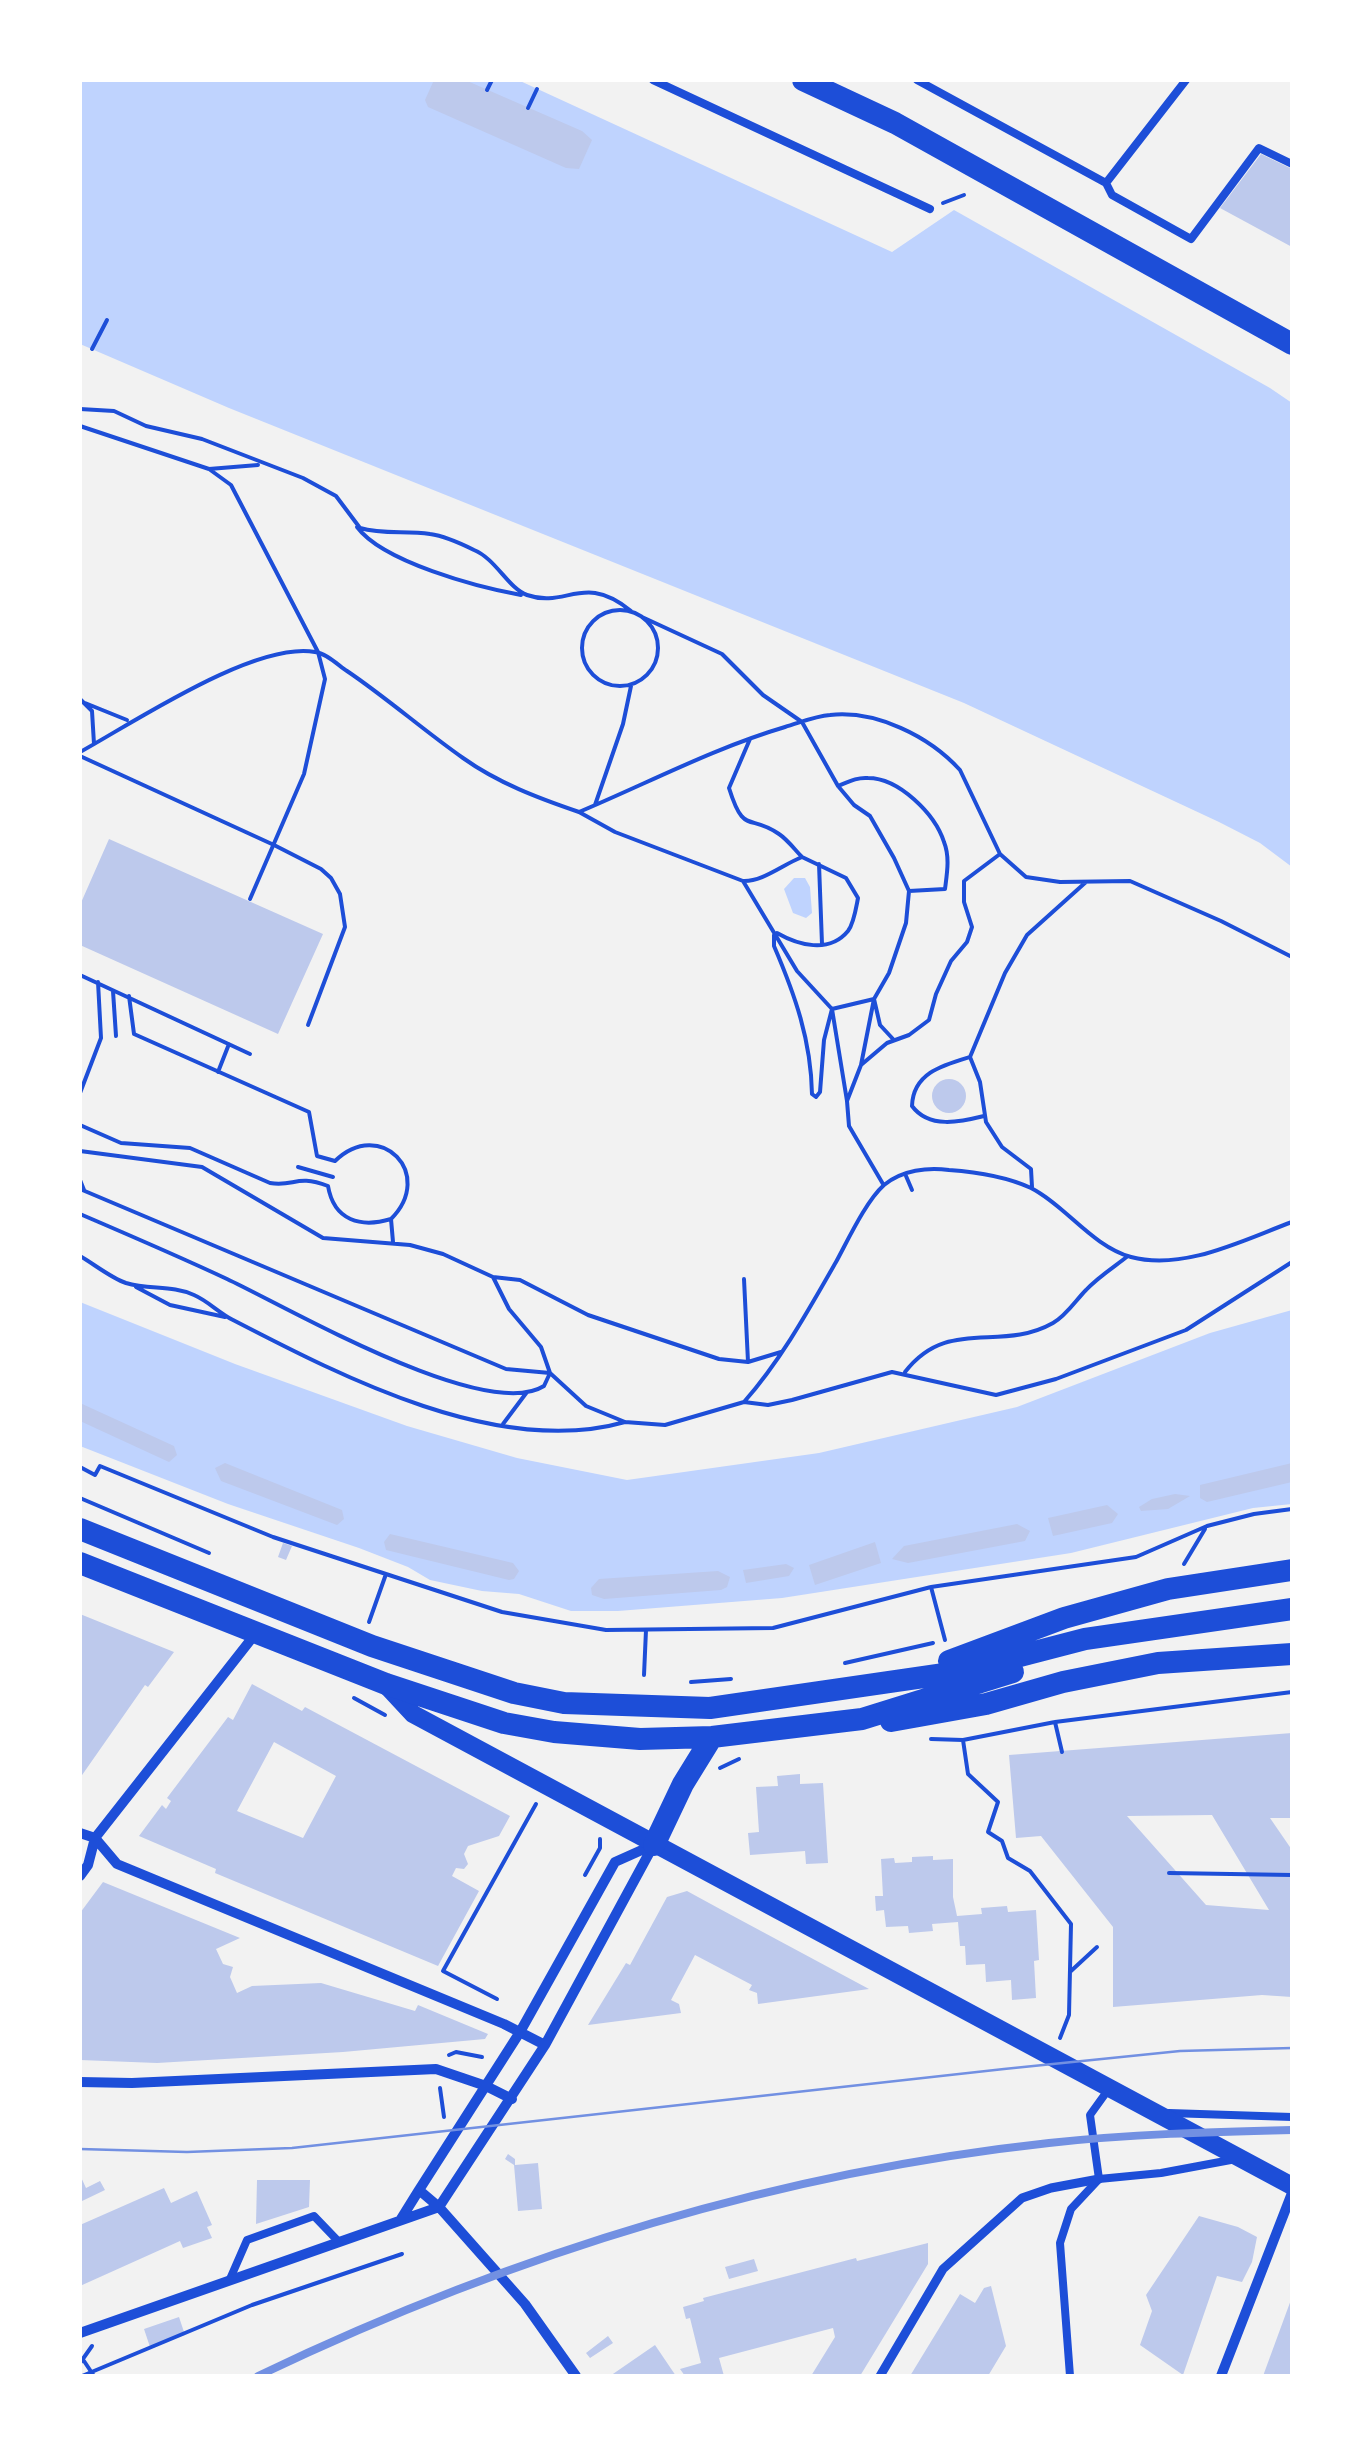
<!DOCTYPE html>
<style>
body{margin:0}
#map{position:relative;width:1372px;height:2456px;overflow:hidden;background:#f2f2f2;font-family:Spectral,serif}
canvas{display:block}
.frame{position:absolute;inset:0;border:82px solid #fff;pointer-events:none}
</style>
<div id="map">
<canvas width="1372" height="2456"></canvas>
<div class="frame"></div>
</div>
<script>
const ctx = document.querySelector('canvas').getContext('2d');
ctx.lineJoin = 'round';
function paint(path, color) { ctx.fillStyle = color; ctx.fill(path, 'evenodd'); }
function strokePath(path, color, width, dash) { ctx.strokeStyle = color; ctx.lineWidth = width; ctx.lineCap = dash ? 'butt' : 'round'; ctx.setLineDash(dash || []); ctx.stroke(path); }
const water = new Path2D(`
 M80 80H518L892 252 954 210 1270 388 1292 403V867L1260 843 1219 822 964 703 229 408 80 344Z
 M794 878H805L810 887 812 913 806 918 793 913 784 889Z
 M80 1302 235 1364 407 1426 517 1458 627 1480 819 1453 1017 1407 1210 1333 1292 1310V1504L1253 1508 1071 1553 782 1598 618 1611H571L519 1594 482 1591 430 1580 408 1567 359 1548 228 1504 80 1446Z`);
const building = new Path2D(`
 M434 80H465L582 131 592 140 579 169 566 168 428 107 425 100Z
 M1261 154 1292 169V247L1220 208Z
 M109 839 323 934 278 1034 80 945V905Z
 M932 1096a17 17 0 1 1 34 0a17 17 0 1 1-34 0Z
 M80 1403 174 1446 177 1455 169 1462 80 1421Z
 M225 1463 342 1510 344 1519 337 1525 221 1481 215 1468Z
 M1292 1463V1482L1207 1502 1200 1498V1485Z
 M1175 1494 1190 1496 1168 1509 1141 1511 1139 1507 1152 1499Z
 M1107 1505 1118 1514 1112 1523 1053 1536 1048 1518Z
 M1017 1524 1030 1531 1025 1541 908 1563 892 1559 904 1546Z
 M390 1534 513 1563 519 1571 514 1579 509 1580 386 1550 384 1542Z
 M875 1542 881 1563 815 1585 809 1565Z
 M283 1543 292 1546 286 1560 278 1557Z
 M786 1564 794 1568 789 1576 746 1583 743 1570Z
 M718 1571 730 1577 727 1587 721 1590 604 1599 592 1595 591 1588 599 1579Z
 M80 1614 174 1652 148 1687 145 1685 80 1778Z
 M252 1684 302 1711 305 1707 510 1816 499 1836 468 1846 464 1854 468 1864 464 1869 456 1868 452 1876 479 1891 438 1966 215 1873 216 1869 139 1836 162 1805 166 1809 171 1801 167 1798 228 1717 233 1720ZM274 1742 336 1776 303 1838 237 1811Z
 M1292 1733V1818H1270L1292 1850V1997L1262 1995 1113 2007V1927L1041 1836 1016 1838 1009 1755ZM1212 1815 1269 1910 1206 1905 1127 1816Z
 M800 1774V1784L823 1783 828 1863 806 1864 805 1851 750 1855 748 1833 759 1832 756 1787 778 1786 777 1776Z
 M933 1856V1860L953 1859V1897L957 1916 982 1914 981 1908 1007 1906 1008 1912 1036 1910 1039 1960 1034 1961 1036 1998 1012 2000 1011 1980 986 1982 985 1964 966 1965 965 1946H960L958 1922 932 1924 933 1931 909 1933 908 1926 886 1927 884 1910 876 1911 875 1896H883L881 1859 894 1858 895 1863 912 1862V1857Z
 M103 1882 240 1938 216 1949 223 1964 233 1967 230 1977 237 1993 252 1986 321 1983 415 2011 418 2005 488 2034 485 2039 343 2052 157 2063 80 2060V1913Z
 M687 1891 720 1909 869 1989 758 2004 757 1993 749 1990 752 1985 695 1955 671 2000 679 2004 681 2013 588 2025 626 1963 630 1965 667 1897Z
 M508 2154 515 2159V2165L538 2163 542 2209 518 2211 514 2165 505 2159Z
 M80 2175 86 2188 100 2181 105 2190 80 2202Z
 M257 2180H310L309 2207 256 2224Z
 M164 2188 171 2203 197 2191 212 2225 207 2227 212 2238 183 2248 180 2241 80 2286V2225Z
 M1199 2216 1238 2227 1257 2237 1252 2262 1242 2282 1217 2276 1183 2375 1140 2345 1152 2311 1146 2295Z
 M928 2243V2264L860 2376H811L835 2337 833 2328 719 2358 724 2376H685L680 2369 701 2363 690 2318 686 2319 683 2307 704 2301 703 2298 856 2258 857 2261Z
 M754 2259 758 2271 729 2279 725 2267Z
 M991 2286 1006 2346 988 2376H910L960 2294 975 2303 984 2288Z
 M1292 2297V2376H1263Z
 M179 2317 185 2335 150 2347 144 2329Z
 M608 2336 613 2343 590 2358 586 2353Z
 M655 2345 676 2376H610Z`);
const path = new Path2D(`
 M487 90 492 80
 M528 108 537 89
 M943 203 964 195
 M92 349 107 320
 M80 409 114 411 146 426 202 439 303 478 336 496 360 528C383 535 407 530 430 534 445 536 460 543 474 550 496 559 508 588 527 595 567 609 583 572 631 611
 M80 426 209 469 231 485 318 652 325 679 304 774 250 899
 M209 469 258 465
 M357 527C383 562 477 587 521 595
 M582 648a38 38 0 1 1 76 0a38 38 0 1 1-76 0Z
 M642 617 722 654 763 695 802 722 838 786 854 805 870 816 894 858 909 891 906 923 889 973 874 999 861 1065
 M80 699 92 711 94 744
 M85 703 127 720
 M750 739 729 788C744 836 749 813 779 834 788 840 795 850 802 857
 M80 752C133 723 255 641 315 652 326 653 338 665 347 671 387 698 423 730 463 758 498 783 538 798 579 812 648 783 714 748 785 727 799 723 815 716 830 715 876 710 929 736 960 770L1000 854 1026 877 1060 882 1130 881 1221 921 1292 957
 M80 756 274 845 321 869 331 878 340 894 345 927 308 1025
 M838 786C848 782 857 777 868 778 899 778 935 814 944 842 950 857 947 873 945 889L909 891
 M595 805 623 724 631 686
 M579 812 615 832 743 881 797 971 832 1009 847 1101
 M819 864 822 944
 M743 881C762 882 782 865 802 857L846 878 858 898C856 908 854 923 848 931 829 954 798 945 777 933
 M774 935V946C795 995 811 1040 812 1094L816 1097 820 1092 824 1040 832 1009 874 999 880 1025 893 1039
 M80 975 250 1054
 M113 991 116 1036
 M129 996 134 1034 309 1112 317 1156 335 1161C380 1117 436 1174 391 1219
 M970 1057C943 1065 913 1073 912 1106 929 1129 960 1122 984 1116
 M218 1072 229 1044
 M80 1093 101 1038 98 982
 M80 1125 121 1143 190 1148 270 1183C295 1187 296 1174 328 1186 334 1221 361 1228 391 1219L393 1242
 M80 1151 202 1167 323 1238 410 1245 443 1254 493 1277 509 1309 541 1347 550 1373 586 1406 625 1422 665 1425 744 1402 768 1405 792 1400 892 1372 996 1395 1056 1379 1186 1330 1292 1262
 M298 1167 333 1177
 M906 1176 912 1190
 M80 1180 84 1190
 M883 1184 849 1126 847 1101 861 1065 887 1043 909 1035 929 1020 936 994 951 961 967 942 972 927 964 902V881L1000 854
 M1032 1187 1031 1169 1002 1147 986 1122 980 1082 970 1057 1005 973 1027 935 1086 882
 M80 1189 506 1369 550 1373
 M80 1214C129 1235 178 1256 227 1279 287 1307 485 1423 544 1386L550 1373
 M80 1256C94 1264 111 1278 126 1283 149 1290 172 1285 194 1295 208 1301 219 1313 233 1320 343 1377 499 1458 625 1422
 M493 1277 520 1280 588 1315 719 1359 748 1362 781 1352
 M744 1279 748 1362
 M136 1287 170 1305 225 1317
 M905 1372C948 1316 1000 1353 1053 1323 1066 1316 1076 1300 1086 1290 1098 1277 1114 1267 1128 1256
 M744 1402C781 1360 808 1311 836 1262 848 1240 866 1201 884 1185 902 1170 928 1167 949 1170 977 1172 1005 1176 1031 1188 1066 1206 1092 1246 1131 1257 1184 1271 1243 1240 1292 1222
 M503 1424 527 1392
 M80 1467 95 1475 100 1466 273 1537 502 1612 606 1630 773 1628 931 1587 1136 1557 1207 1526 1254 1514 1292 1509
 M80 1498 209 1553
 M1184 1564 1205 1529
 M931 1587 945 1640
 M369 1622 386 1574
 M845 1663 933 1643
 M644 1675 646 1630
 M691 1682 731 1679
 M354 1698 385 1715
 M1055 1722 1062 1752
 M931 1739 963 1740 1055 1722 1292 1692
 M963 1740 968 1774 998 1802 988 1832 1002 1841 1008 1858 1030 1871 1071 1924 1069 2015 1060 2038
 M720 1768 739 1759
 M1169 1873 1292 1875
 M585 1875 600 1848V1839
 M1071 1971 1097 1947
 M497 1999 443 1971 536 1804
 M449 2055 456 2052 482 2057
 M440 2088 444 2117
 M84 2361 94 2376
 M80 2363 92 2346
 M82 2376 252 2305 402 2254`);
const service = new Path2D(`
 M653 80 930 209
 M917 80 1106 183 1112 195 1191 239 1259 148 1292 164
 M1106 183 1186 80
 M1169 2113 1292 2117
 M1099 2179 1161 2173 1236 2159
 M1099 2179 1090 2115 1108 2090
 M230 2279 247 2240 314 2216 338 2241
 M1070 2376 1060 2243 1071 2209 1099 2179`);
const pedestrian = new Path2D(`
 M880 2376 943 2269 1022 2198 1051 2188 1099 2179`);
const minor = new Path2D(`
 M80 1833 95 1838 117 1864 504 2024 545 2045
 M80 1876 88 1865 95 1838 256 1633
 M80 2082 132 2083 436 2069 486 2086 512 2099
 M401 2219 419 2190
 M80 2333 439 2207 545 2045 653 1846
 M576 2376 525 2304 439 2207 419 2190 520 2032 615 1862 653 1845
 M1221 2376 1292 2193`);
const tertiary = new Path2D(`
 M386 1685 413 1714 1292 2186`);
const primary = new Path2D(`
 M803 80 895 123 1292 344
 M80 1529 372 1646 514 1693 564 1703 710 1708 958 1672 1085 1639 1292 1609
 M80 1563 386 1684 504 1723 554 1732 640 1739 712 1737 862 1719 1013 1672
 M949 1661 1064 1618 1168 1589 1292 1570
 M891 1721 986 1704 1063 1682 1158 1663 1292 1654
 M654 1845 683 1784 712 1737`);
const tram = new Path2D(`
 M80 2149 187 2152 292 2148 1004 2069 1180 2051 1292 2048`);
const rail = new Path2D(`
 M258 2376C508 2256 773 2173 1049 2143 1130 2134 1211 2132 1292 2130`);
paint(water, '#bfd3fe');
paint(building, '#bdc9ec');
strokePath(path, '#1d4ed8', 4);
strokePath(service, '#1d4ed8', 8);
strokePath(pedestrian, '#1d4ed8', 9);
strokePath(minor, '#1d4ed8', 10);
strokePath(tertiary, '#1d4ed8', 18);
strokePath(primary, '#1d4ed8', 22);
strokePath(tram, '#7290e2', 2.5);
strokePath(rail, '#7290e2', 8);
</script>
